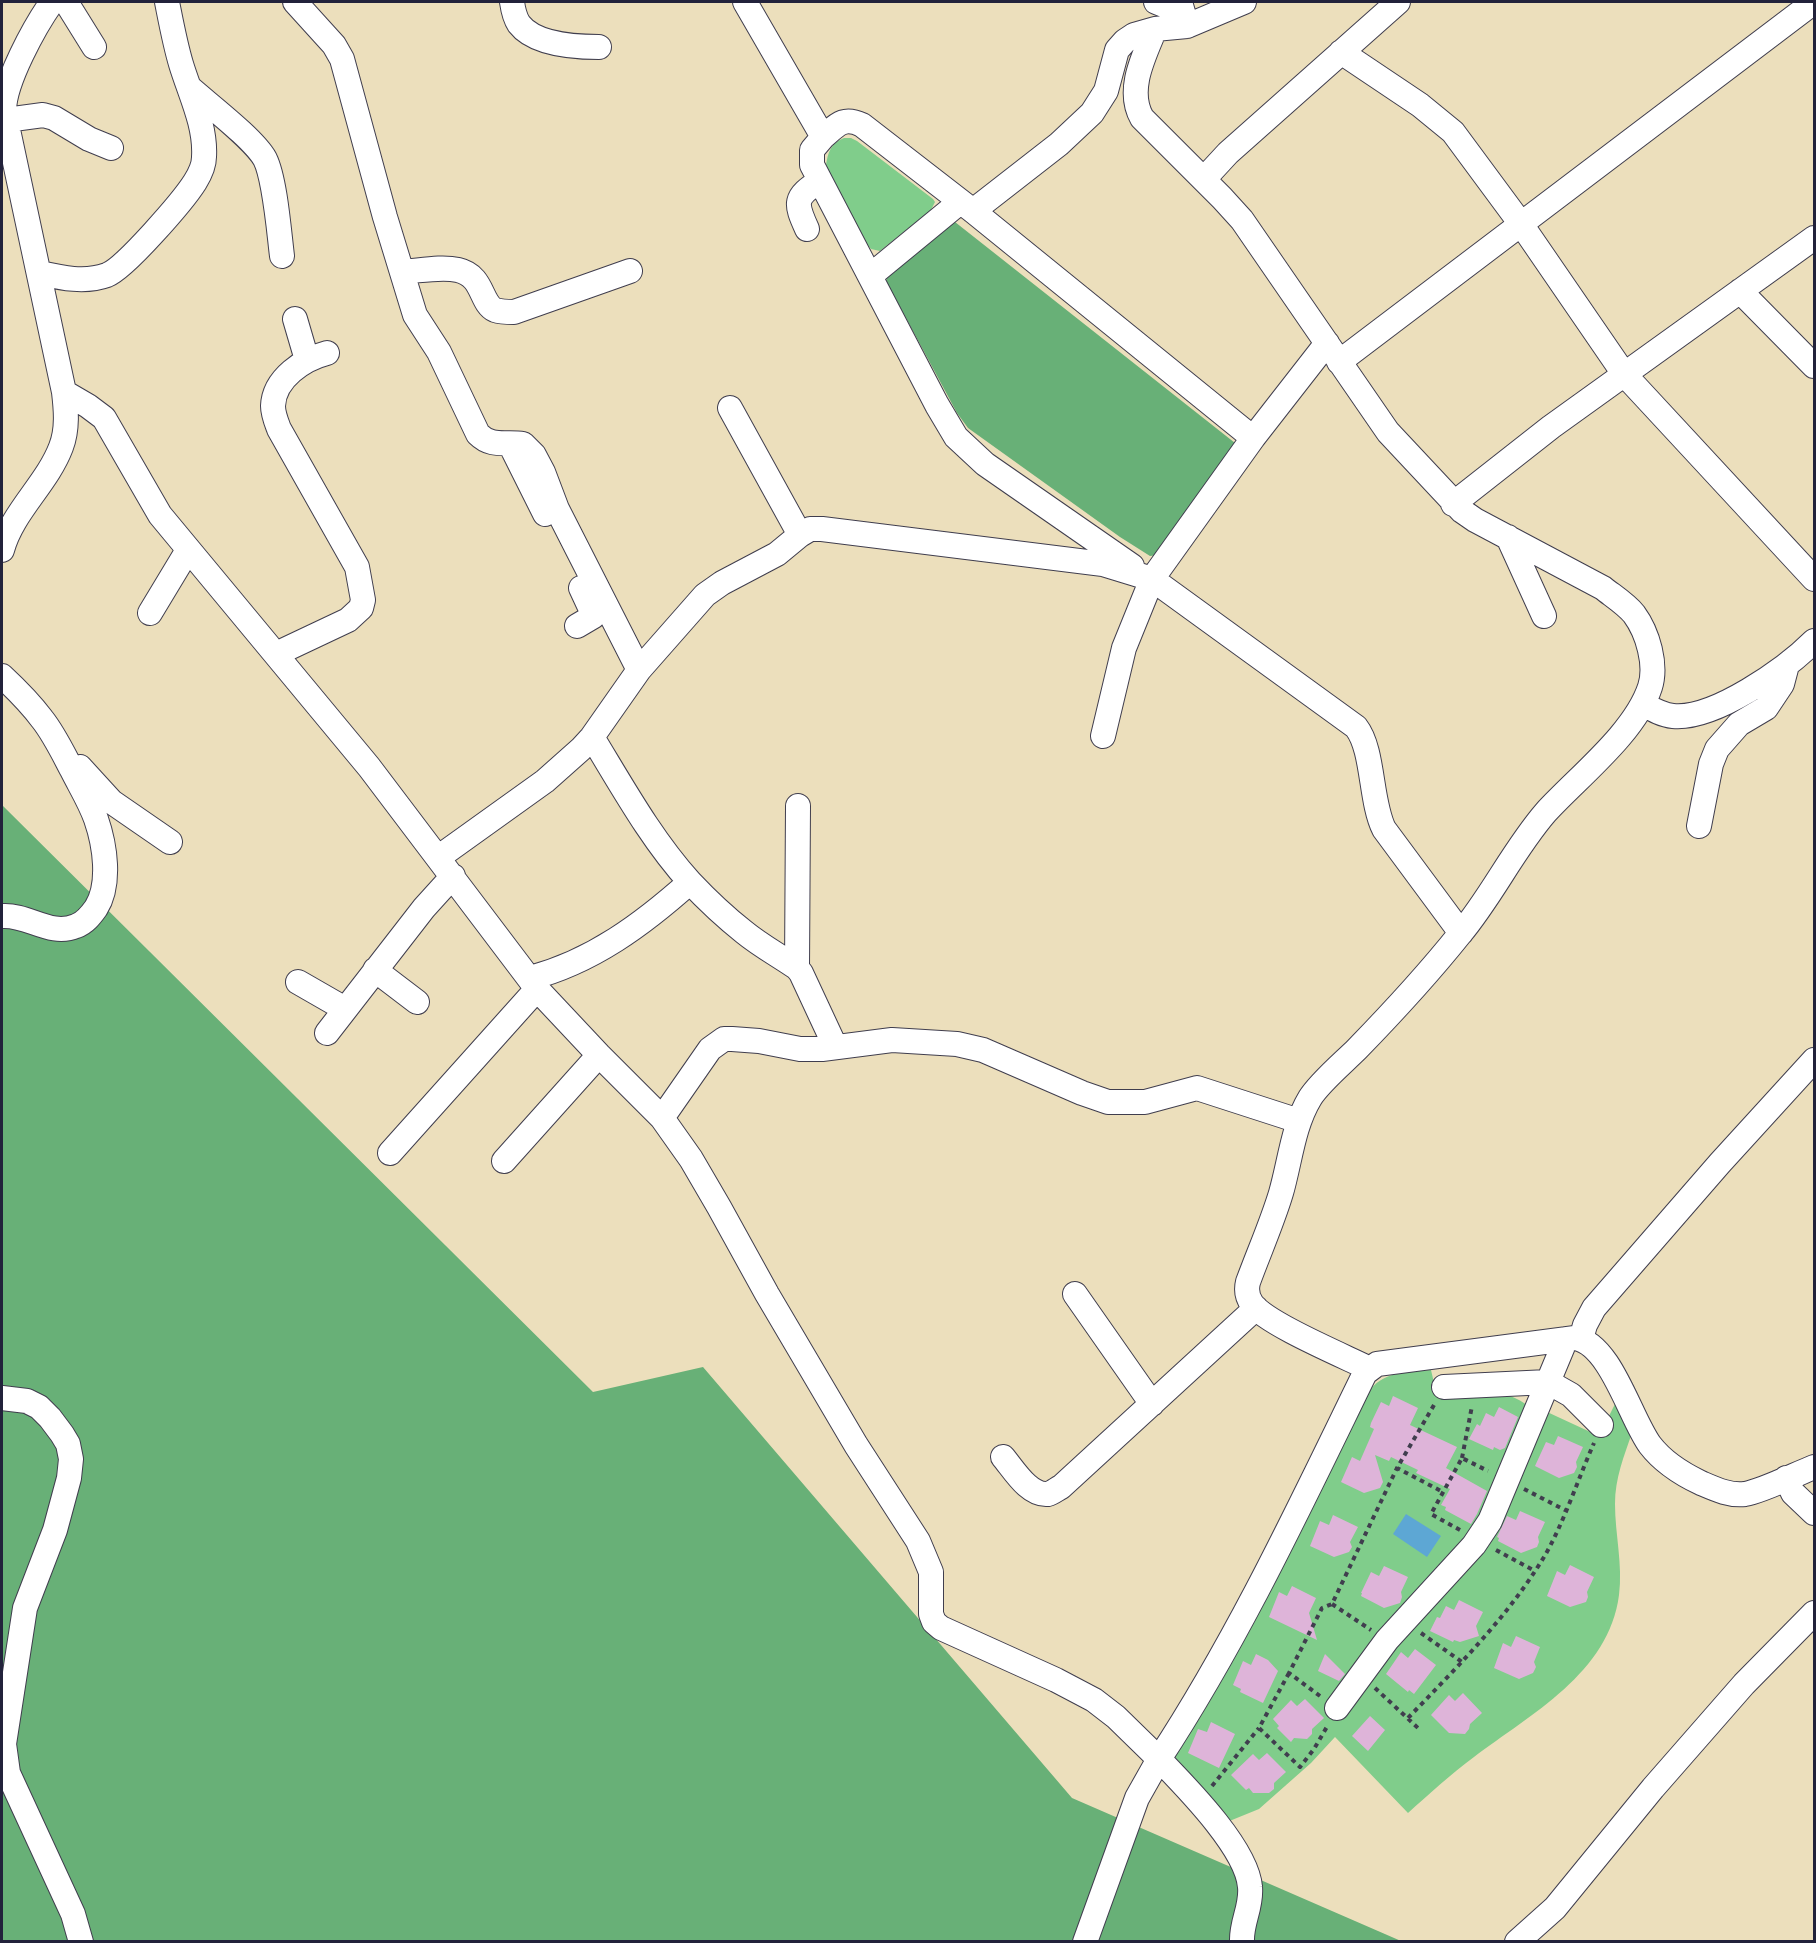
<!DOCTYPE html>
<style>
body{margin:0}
#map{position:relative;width:1816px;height:1943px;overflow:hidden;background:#ecdfbc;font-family:"Shantell Sans",sans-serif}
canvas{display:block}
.frame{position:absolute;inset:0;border:3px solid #22223b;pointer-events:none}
</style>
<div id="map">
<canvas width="1816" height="1943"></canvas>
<div class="frame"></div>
</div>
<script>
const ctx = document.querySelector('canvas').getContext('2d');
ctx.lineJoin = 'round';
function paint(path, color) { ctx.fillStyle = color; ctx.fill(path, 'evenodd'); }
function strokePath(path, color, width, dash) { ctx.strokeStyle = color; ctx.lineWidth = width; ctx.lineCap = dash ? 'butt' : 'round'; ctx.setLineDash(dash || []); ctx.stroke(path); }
const green = new Path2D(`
 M844 138H851L857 141 933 199 935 202 931 210 880 251 871 249 866 243 826 165C828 152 831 143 844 138Z
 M1431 1370 1435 1387C1464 1390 1508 1387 1529 1407L1494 1498 1376 1666 1473 1557 1545 1411 1599 1436 1616 1402 1632 1433C1624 1456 1615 1478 1615 1504 1615 1534 1623 1565 1619 1595 1609 1673 1531 1714 1474 1757 1451 1774 1429 1794 1408 1813L1335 1737 1311 1763 1259 1809 1227 1822 1180 1766 1175 1757V1749L1215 1686 1371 1389C1385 1371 1410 1372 1431 1370Z`);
const forest = new Path2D(`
 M955 222 1235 443 1159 555 1150 556 1120 537 968 428 957 413 886 281 888 276Z
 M2 805 593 1392 703 1367 1072 1798 1401 1941H2Z`);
const water = new Path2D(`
 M1406 1514 1441 1536 1427 1557 1393 1534Z`);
const building = new Path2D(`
 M1393 1396 1418 1408 1410 1425 1457 1447 1446 1468 1487 1491 1477 1514 1471 1524 1445 1510 1446 1507 1441 1505 1450 1489 1416 1473 1418 1470 1391 1457 1389 1461 1375 1455 1383 1482 1380 1488 1364 1493 1341 1482 1352 1457 1360 1461 1374 1429 1370 1427 1371 1423 1381 1402 1389 1406Z
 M1499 1407 1518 1417 1505 1448 1500 1450 1494 1447 1493 1450 1469 1439 1477 1424 1480 1426 1486 1413 1494 1417Z
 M1558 1436 1583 1447 1576 1462 1577 1467 1574 1473 1559 1478 1535 1466 1546 1442 1554 1445Z
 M1520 1511 1545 1522 1538 1537 1539 1542 1537 1547 1521 1553 1498 1541 1499 1538 1497 1537 1507 1516 1516 1520Z
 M1333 1515 1358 1527 1350 1542 1352 1547 1349 1552 1334 1557 1310 1546 1320 1521 1329 1525Z
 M1570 1565 1594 1577 1587 1592 1588 1597 1586 1602 1570 1607 1547 1596 1557 1571 1565 1575Z
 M1384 1566 1408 1577 1401 1592 1402 1597 1400 1603 1384 1608 1361 1596 1362 1593H1361L1371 1572 1379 1576Z
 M1292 1586 1316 1598 1309 1613 1317 1640 1269 1617 1279 1592 1287 1596Z
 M1459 1600 1483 1612 1476 1626 1479 1636 1460 1642 1454 1640 1453 1642 1430 1631 1437 1617 1440 1618 1446 1606 1454 1610Z
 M1516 1636 1540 1647 1534 1662 1536 1667 1533 1673 1519 1679 1494 1668 1503 1643 1511 1647Z
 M1415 1649 1436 1665 1414 1694 1409 1690 1408 1692 1386 1674 1401 1652 1408 1658Z
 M1256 1654 1268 1660 1278 1671 1263 1703 1240 1692 1241 1689 1233 1685 1243 1661 1251 1665Z
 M1325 1654 1345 1674 1339 1681 1318 1671Z
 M1463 1693 1482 1713 1470 1724 1469 1729 1465 1734 1449 1733 1431 1715 1449 1695 1455 1701Z
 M1305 1699 1324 1718 1312 1729V1734L1307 1739 1294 1738 1291 1742 1277 1728 1279 1726 1273 1719 1291 1700 1297 1706Z
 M1370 1716 1385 1730 1368 1751 1352 1736Z
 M1211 1722 1235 1734 1219 1768 1188 1753 1198 1729 1207 1732Z
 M1267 1753 1286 1772 1274 1783V1789L1269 1793H1253L1249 1788 1246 1790 1231 1775 1253 1754 1259 1760Z`);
const path = new Path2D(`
 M1434 1405 1397 1468 1443 1492
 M1462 1458 1472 1406
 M1524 1489 1565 1510
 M1460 1530 1431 1514 1462 1458 1488 1471
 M1496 1550 1535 1571
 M1332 1604 1371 1630
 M1421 1633 1462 1662
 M1289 1673 1259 1728 1300 1767 1314 1749 1328 1725
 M1375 1688 1418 1728
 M1320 1696 1289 1673 1322 1608 1332 1604 1397 1468
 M1408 1718C1457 1667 1507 1618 1544 1557 1563 1525 1578 1479 1594 1443
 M1212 1786 1259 1728`);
const minor = new Path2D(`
 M66 2 94 47
 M295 2 334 45 342 59 385 217 415 315 439 352 478 434C492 448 506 441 523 444L534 455 543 472 557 509 639 670
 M512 2C513 9 515 18 519 24 535 45 576 47 599 47
 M745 2 823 137C837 125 843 116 862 125L973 211 1253 438 1327 343
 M1156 2 1183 13
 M1187 26 1244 2
 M1155 29C1144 56 1126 90 1142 118L1222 198 1242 220 1388 432 1462 511 1475 520 1603 588C1613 596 1626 604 1634 614 1648 633 1657 665 1650 687 1635 733 1578 777 1546 812 1513 850 1492 896 1460 934 1428 974 1393 1012 1357 1049 1344 1062 1319 1083 1310 1098 1293 1126 1290 1162 1281 1193 1272 1223 1259 1252 1248 1282 1246 1290 1247 1297 1252 1304 1267 1324 1344 1356 1370 1369
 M1341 52 1420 105 1453 132 1521 224 1624 374 1814 579
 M190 88C209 105 254 139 265 159 275 179 279 232 282 256
 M6 120 43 115 54 118 89 139 111 148
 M823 137 812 150V165L937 405 956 437 985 464 1132 566
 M1204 179 1228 153 1398 2
 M973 211 1059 144 1092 113 1106 91 1117 50 1125 41 1134 35 1155 29 1187 26 1180 2
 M807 229C795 203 794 197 820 181
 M402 272C419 271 441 266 458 270 484 276 480 303 495 310 501 312 508 312 514 312L630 271
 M40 273C62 278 85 283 107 275 125 268 183 201 195 182 200 174 204 166 204 157 206 125 190 94 181 64 175 44 171 22 167 2
 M870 276 960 202
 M1740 291 1814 366
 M295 319 307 360
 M1339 362 1814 2
 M64 392 88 406 104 418 160 515 369 767 537 989 599 1055 662 1118 691 1159 719 1207 767 1294 856 1445 918 1541 931 1572V1614L934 1622 941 1628 1056 1680 1094 1700 1116 1717 1159 1759C1239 1637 1301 1504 1365 1373L1377 1364 1575 1338C1611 1344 1630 1418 1650 1445 1663 1462 1682 1474 1701 1483 1715 1489 1730 1496 1745 1494 1763 1491 1796 1474 1814 1467
 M730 408 800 535
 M1253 438 1152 579 1356 727C1374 750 1370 801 1384 829L1461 933
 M510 444 545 514
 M1453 504 1551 427 1814 238
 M1508 537 1544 616
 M2 550C12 512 47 484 61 447 68 429 66 409 64 392L4 111C4 82 35 26 52 2
 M150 613 188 550
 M577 626 594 616 581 588
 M276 654 348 620 361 608 363 600 357 567 279 429C276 421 273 414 273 406 274 378 304 359 327 353
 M2 676C16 689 30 703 42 719 54 734 63 753 72 770 80 786 90 802 96 819 105 845 111 884 96 908 91 915 85 923 76 926 50 937 28 914 2 916
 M1643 704C1652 709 1662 715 1673 716 1714 720 1786 669 1814 641
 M1103 736 1124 648 1152 579
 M592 737C622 786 651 839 690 882 707 900 725 917 744 932 761 946 780 956 797 968L801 973 835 1046
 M80 767 112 802 170 842
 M1699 826 1711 764 1717 749 1739 724 1766 708 1782 684 1787 665
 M439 857 545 781 581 749 592 737 639 670 705 595 722 583 777 554 800 535 810 529H822L1103 564 1152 579
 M797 968 798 806
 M375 970 417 1002
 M530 978C592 962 643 924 690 882
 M298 982 345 1009
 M327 1033 424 908 453 876
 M662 1118 710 1049 724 1039H732L759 1041 800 1049H822L892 1040 957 1044 983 1050 1082 1093 1108 1102H1145L1197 1088 1299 1121
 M390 1153 537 989
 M504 1161 599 1055
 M1075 1294 1152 1404
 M1581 1339 1585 1325 1594 1308 1720 1163 1814 1060
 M1444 1387 1548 1382 1571 1395 1601 1425
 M2 1398 27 1401 39 1407 50 1418 62 1434 68 1444 71 1459 69 1478 55 1530 25 1608 4 1744 8 1773 73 1914 81 1942
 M1003 1457C1014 1470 1029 1496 1048 1494 1052 1493 1057 1489 1061 1487L1256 1308
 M1786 1478 1793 1493 1814 1513
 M1337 1708 1387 1640 1474 1545 1490 1521 1566 1339
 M1085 1942 1137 1798 1159 1759C1185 1786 1247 1848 1250 1887 1252 1907 1241 1922 1242 1942
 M1517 1942 1555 1908 1653 1788 1744 1684 1814 1613`);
paint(green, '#80cd8b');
paint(forest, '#68b077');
paint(water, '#5da7d4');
paint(building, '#deb4d9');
strokePath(minor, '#403e4e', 26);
strokePath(path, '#403e4e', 4, [4.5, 4.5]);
strokePath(minor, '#fff', 24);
</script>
